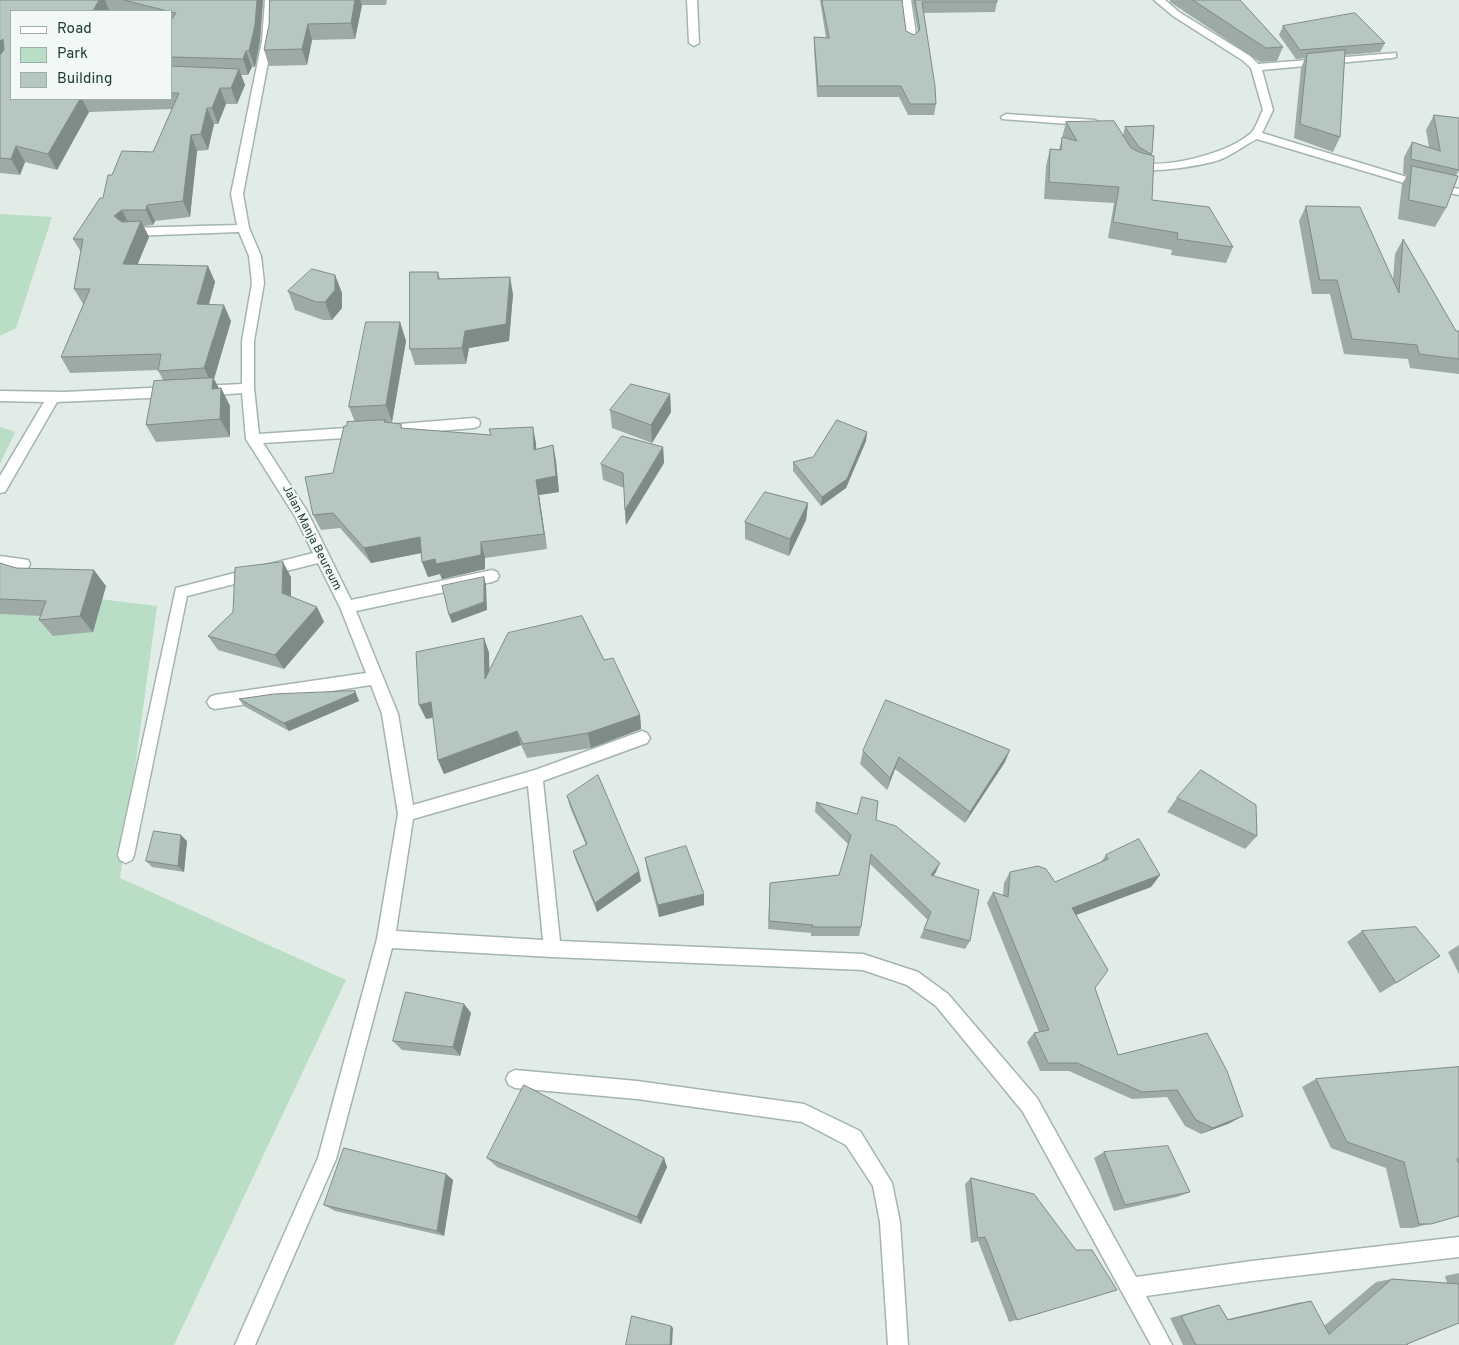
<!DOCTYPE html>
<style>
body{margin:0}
#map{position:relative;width:1459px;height:1345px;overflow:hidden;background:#e1ece7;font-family:Overpass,sans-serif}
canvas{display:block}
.legend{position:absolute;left:10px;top:10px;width:162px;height:90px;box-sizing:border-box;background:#f1f8f5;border:1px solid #9eada9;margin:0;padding:6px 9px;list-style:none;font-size:15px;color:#213c36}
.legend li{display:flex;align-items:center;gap:10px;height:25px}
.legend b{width:25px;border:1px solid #9eada9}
</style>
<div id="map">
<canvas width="1459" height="1345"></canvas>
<ul class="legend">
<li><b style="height:6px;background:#fff"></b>Road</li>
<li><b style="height:14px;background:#baddc5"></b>Park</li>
<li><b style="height:14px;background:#b6c6c0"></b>Building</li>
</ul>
</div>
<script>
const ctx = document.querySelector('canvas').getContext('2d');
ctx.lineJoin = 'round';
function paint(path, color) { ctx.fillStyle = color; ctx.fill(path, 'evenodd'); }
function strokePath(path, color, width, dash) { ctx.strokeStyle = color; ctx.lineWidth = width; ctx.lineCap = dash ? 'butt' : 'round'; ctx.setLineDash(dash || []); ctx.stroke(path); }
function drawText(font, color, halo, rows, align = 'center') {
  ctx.font = font + ' Overpass,sans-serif'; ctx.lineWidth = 4; ctx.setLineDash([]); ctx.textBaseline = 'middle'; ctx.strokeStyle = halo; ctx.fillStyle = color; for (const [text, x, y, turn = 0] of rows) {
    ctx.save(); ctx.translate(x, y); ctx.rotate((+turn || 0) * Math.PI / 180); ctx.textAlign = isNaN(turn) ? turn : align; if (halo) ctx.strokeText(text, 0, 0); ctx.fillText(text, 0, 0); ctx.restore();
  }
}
const green = new Path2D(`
 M0 214 52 217 16 328 0 336Z
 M0 427 15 432 0 464Z
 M0 587 157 606 120 878 346 980 174 1345H0Z`);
const street = new Path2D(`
 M265 0H275L272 41 243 194 249 228 261 256 264 283 254 341V388L259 434 361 427 366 429 368 432 366 435 361 437 263 443 307 511 351 600 492 570 497 572 499 576 497 580 492 582 356 611 398 714 413 805 535 770 642 731 647 733 650 738 647 743 543 781 560 941 863 954 918 972 948 994 1037 1098 1136 1277 1252 1261 1459 1237V1257L1252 1281 1146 1296 1172 1345H1151L1023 1112 936 1006 907 985 863 970 552 957 392 948 336 1159 255 1345H235L318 1158 377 939 398 814 382 714 371 685 215 709 210 707 207 702 210 697 215 695 366 673 340 607 318 563 187 596 134 855 132 860 126 863 120 860 118 855 176 588 313 553 296 518 246 439 242 393 202 396 198 394 196 391 198 388 202 386 242 384V341L252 283 249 256 239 232 130 236 124 232 130 228 237 225 231 194 262 41ZM528 786 543 940 396 931 413 819Z
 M687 0H697L699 43 694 46 689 43Z
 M901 0H911L917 41 915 43 912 44 907 41Z
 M1154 0H1165L1179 12 1250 56 1258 64 1396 53V57L1392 58 1262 70 1273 110 1262 133 1410 178 1459 189V195L1404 183 1257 139C1245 145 1232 155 1219 160 1203 165 1142 177 1131 165L1136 162C1166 169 1226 154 1250 134 1256 129 1259 117 1263 110L1251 68 1242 60 1173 16Z
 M1006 114 1095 120 1100 123 1095 126 1002 119 1001 117Z
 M171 387 176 389 177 392 176 395 171 397 57 402 5 492 0 493V476L44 402 0 401V391L65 392Z
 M474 418 479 420 480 423 479 426 474 428 387 435 382 433 380 430 382 427 387 425Z
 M0 556 28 560 30 564 28 568 23 570 0 568Z
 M515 1070 637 1081 804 1104 860 1131 892 1183 900 1222 908 1345H888L880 1222 873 1186 846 1145 802 1122 637 1099 515 1088 509 1085 506 1079 509 1073Z`);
const wall = new Path2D(`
 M0 0H263L260 41 255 67H252L248 75H241L245 85 237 104H226L218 124H214L208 150 197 151 190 217 155 221 153 225 143 226 149 237 137 265 208 266 215 282 209 305 231 321 214 379 219 388H221L230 406V437L156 442 146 425 163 380 158 370 70 373 61 357 84 304H83L74 289 81 252 73 239 103 198 112 175 153 152 172 109 89 112 57 170 25 162 20 175 0 173ZM109 10 112 11H171V99H11Z
 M270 0H387L386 5H362L355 39 312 40 307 65 269 66 264 50 269 25Z
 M820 0H902L906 31 914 35 918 32 912 0H997V2L995 12 923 13 936 104 934 115H908L899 97H817L814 48V37L826 38Z
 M1170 0H1240L1283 47 1277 61 1260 62 1170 2Z
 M1283 26 1385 43 1380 52 1345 55 1340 137 1333 152 1294 138 1301 68 1305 58 1296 59 1279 35Z
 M1434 115 1459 118V171L1456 175 1446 208 1435 227 1398 219 1402 184 1407 175 1403 174 1404 157 1412 142 1429 147 1426 130Z
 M1066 122 1123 135 1125 127 1154 126 1152 155V200L1233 247 1226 263 1171 255 1172 250 1108 238 1114 203 1044 199 1046 166 1050 149 1059 150Z
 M1306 206 1393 279 1395 254 1403 239 1456 331H1459V374L1410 368 1408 359 1344 354 1330 294H1312L1299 221Z
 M438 272 440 279 513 294 509 341 469 348 466 364 415 365 410 349Z
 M335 275 342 293V308L332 320H323L295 310 288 291Z
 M400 322 406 341 392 422H390L401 424 402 428 536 443V450L553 445 556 461 559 492 539 495 547 549 485 558V569L442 579 440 574 428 577 422 562 421 553 371 563 340 528 321 530 313 515 333 473 347 426 355 422 349 407Z
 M670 394 671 412 652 443 612 428 610 410Z
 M867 432 866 441 846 488 821 506 793 471V462L813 457Z
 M663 447 664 463 626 525 625 510 624 488 603 480 601 464Z
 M808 503 806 520 789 556 745 539V522Z
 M0 563 16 568 106 586 93 632 53 636 39 620 41 616 0 614Z
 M291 577V597L317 607 324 622 284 669 218 650 208 636Z
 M484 638 489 653V671L604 660 640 715 641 729 591 748 527 758 521 745 444 774 438 760 433 718 426 719Z
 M355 691 359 701 289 731 244 706 239 699Z
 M863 751 1005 762 965 823 895 769 887 790 860 764Z
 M567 796 639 871 641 881 597 912 576 861 573 851 586 845 570 807Z
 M1177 798 1257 836 1245 849 1167 812Z
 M816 802 876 820 936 872 933 876 970 941 965 949 920 938 928 920 870 864 861 927 859 936H811V933L768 929 770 883 839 875 848 844 815 812Z
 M187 841 184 872 152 867 146 861Z
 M1106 855 1160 875 1151 887 1076 915 1095 988 1118 1055 1207 1033 1230 1123 1201 1134 1185 1126 1167 1097 1132 1099 1069 1071H1040L1027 1042 1034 1033 1039 1032 987 903 993 892 1003 895 1004 883 1010 872 1055 882 1101 862Z
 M645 858 704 905 659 917 647 870Z
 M1362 931 1440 956 1380 993 1347 942Z
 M1459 945V974L1448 952Z
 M464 1004 471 1013 460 1056 402 1050 393 1041Z
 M1459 1067V1216L1413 1228H1400L1386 1168 1331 1148 1302 1087 1316 1079Z
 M1104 1152 1190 1192 1177 1197 1114 1211 1094 1158Z
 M487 1158H664L667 1167 641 1224 497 1167Z
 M446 1174 453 1180 444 1236 335 1211 324 1205Z
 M971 1178 1076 1250 1117 1290 1009 1322 978 1241 971 1243 965 1184Z
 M1459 1273V1323L1407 1344 1408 1345H1183L1170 1318 1207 1308 1219 1305 1228 1319 1297 1303 1311 1301 1324 1326 1376 1282 1392 1279 1447 1283 1445 1276Z`);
const shadedWall = new Path2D(`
 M99 0H105L109 10V11H93Z
 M257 0H263L260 41 255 67 249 51Z
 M355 0H360L362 5 355 39 351 23Z
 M308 24 312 40 307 65 302 49Z
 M3 39 11 55 0 63V41Z
 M246 51 252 67 248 75 243 59Z
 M239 69 245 85 237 104 231 88Z
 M220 88 226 104 218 124 212 108Z
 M80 99H82L89 112 57 170 48 154Z
 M207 108 214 124 208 150 201 134Z
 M191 135 197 151 190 217 183 201Z
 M16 146 25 162 20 175 11 159Z
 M147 205 155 221 153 225 146 210Z
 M122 210 130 226 122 231 114 216Z
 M141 221 149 237 131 280 123 264Z
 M208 266 215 282 204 320 197 304Z
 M335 275 342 293V308L332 320 325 302Z
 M510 277 513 294 509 341 469 348 466 364 462 348 465 331Z
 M224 305 231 321 214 379 221 393V388L230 406V437L220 419 212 389V384L204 368Z
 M400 322 406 341 392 422 386 405Z
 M670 394 671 412 652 443 651 425Z
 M533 427 536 443 537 466 534 450Z
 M867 432 866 441 846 488 821 506 822 497Z
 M553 445 556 461 559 492 539 495 547 549 544 534 536 480Z
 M663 447 664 463 626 525 625 510Z
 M808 503 806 520 789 556 790 539Z
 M420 537 426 552 371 563 364 548Z
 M481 542 485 558V569L442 579 440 574 428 577 422 562Z
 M283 562 291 577V608L282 593Z
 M94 570 106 586 93 632 80 616Z
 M484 577 486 585 487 610 452 623 449 615Z
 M317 607 324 622 284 669 275 655Z
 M484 638 489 653 490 694 485 679Z
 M355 691 359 701 289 731 284 723Z
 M431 702 437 716 426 719 419 705Z
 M640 715 641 729 591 748 588 733Z
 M517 731 521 745 444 774 438 760Z
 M1010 750 1005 762 965 823 970 812Z
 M899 757 895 769 887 790 890 778Z
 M181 835 187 841 184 872 178 866Z
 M940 863 936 872 927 884 931 875Z
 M639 871 641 881 597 912 595 903Z
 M1160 875 1151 887 1065 919 1072 908Z
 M704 894V905L659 917 658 905Z
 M464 1004 471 1013 460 1056 453 1047Z
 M1243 1116 1230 1123 1201 1134 1213 1128Z
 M664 1158 667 1167 641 1224 637 1217Z
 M446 1174 453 1180 444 1236 437 1231Z
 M671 1326 673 1328 672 1345H670Z`);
const building = new Path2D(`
 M0 0H99L93 11H11V99H80L48 154 16 146 11 159 0 158V55L4 50 3 39 0 41Z
 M124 0H257L255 25 249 51H246L243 59 171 57V20L176 13 171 12V11H168Z
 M270 0H355L351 23 308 24 302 49 264 50 269 25Z
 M822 0H902L906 31 914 35 920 30 915 0H997V2H922L935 86 936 104H910L901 86H818L814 37 829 38Z
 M1193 0H1240L1283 47 1266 48Z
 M1355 13 1385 43 1300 50 1283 26Z
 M1345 50 1340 137 1300 124 1307 54Z
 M171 66 239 69 231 88H220L212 108H207L201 134 191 135 183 201 147 205 146 210H122L114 216 122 222 141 221 123 264 208 266 197 304 224 305 204 368 158 371 161 354 61 357 90 289H74L83 239H73L100 198H103L108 175H112L122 151 153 152 179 93H171Z
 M1434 115 1459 118V170L1411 159 1412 142 1440 151Z
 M1114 121 1131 148 1139 152 1154 156 1152 200 1209 207 1233 247 1177 239 1178 233 1113 222 1119 187 1049 182 1050 149 1061 150 1062 137 1077 141 1066 122Z
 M1154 126 1152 153 1151 154 1139 147 1125 127Z
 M1412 166 1458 176 1446 208 1409 200Z
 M1306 206 1360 207 1399 293 1403 239 1456 331H1459V359L1419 354 1417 345 1352 339 1337 280H1320Z
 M312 269 335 275V290L325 302H316L288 291Z
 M410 272H438V279L510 277 506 324 465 331 462 348 410 349Z
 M366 322H400L386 405 349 407Z
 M213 378 212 389 221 388 220 419 146 425 154 381Z
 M631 384 670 394 651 425 610 410Z
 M385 420 384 422 401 424V428L491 435 489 429 533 427 534 450 553 445 556 476 536 480 544 534 481 542V555L436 564 435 559 422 562 420 537 364 548 333 513 313 515 305 477 333 473 344 426H347V422Z
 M837 420 867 432 847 479 822 497 793 462 813 457Z
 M622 436 663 447 625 510 623 473 601 464Z
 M765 492 808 503 790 539 745 522Z
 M283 562 282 593 317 607 275 655 208 636 233 612 235 568Z
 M0 563 16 568 94 570 80 616 39 620 46 601 0 599Z
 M484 577V602L449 615 442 586Z
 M582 616 604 660 613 658 640 715 588 733 523 744 517 731 438 760 431 702 419 705 416 652 484 638 485 679 508 633Z
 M355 691V693L284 723 239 699 274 694Z
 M886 700 1010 750 970 812 899 757 890 778 863 751Z
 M1201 770 1256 805 1257 836 1177 798Z
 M598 775 639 871 595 903 573 851 587 844 567 796Z
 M862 797 878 801 876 820 896 826 940 863 931 875 979 890 970 941 924 929 931 912 871 854 861 927H812L813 925 769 921 770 883 839 875 851 835 816 802 857 814Z
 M154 831 181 835 178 866 146 861Z
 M1139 839 1160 875 1072 908 1108 970 1095 988 1118 1055 1207 1033 1227 1071 1243 1116 1213 1128 1196 1120 1177 1090 1142 1092 1077 1063H1048L1034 1033 1049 1030 993 892 1008 897 1010 872 1038 866 1046 869 1055 882 1108 859 1106 855Z
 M686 846 704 894 658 905 645 858Z
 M1416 927 1440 956 1396 983 1362 931Z
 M406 992 464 1004 453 1047 393 1041Z
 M1459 1067V1159H1457L1459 1164V1216L1431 1224H1419L1404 1162 1347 1142 1316 1079Z
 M524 1085 664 1158 637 1217 487 1158Z
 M1168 1146 1190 1192 1125 1205 1104 1152Z
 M344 1148 446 1174 437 1231 324 1205Z
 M971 1178 1034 1194 1076 1250H1092L1117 1290 1017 1320 985 1237 978 1238Z
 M1392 1279 1459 1284V1323L1407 1344 1408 1345H1196L1181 1316 1219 1305 1228 1320 1311 1301 1329 1334Z
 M632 1316 671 1326 670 1345H626Z`);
const streetNames = [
 ["Jalan Manja Beureum",311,538,63]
];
paint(green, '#baddc5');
strokePath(street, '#a4b4ae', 3);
paint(street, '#fff');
paint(wall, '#9daaa5');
paint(shadedWall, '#7f8b86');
paint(building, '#b6c6c0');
strokePath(building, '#7f8b86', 1);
drawText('12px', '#213c36', '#f1f8f5', streetNames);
</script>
